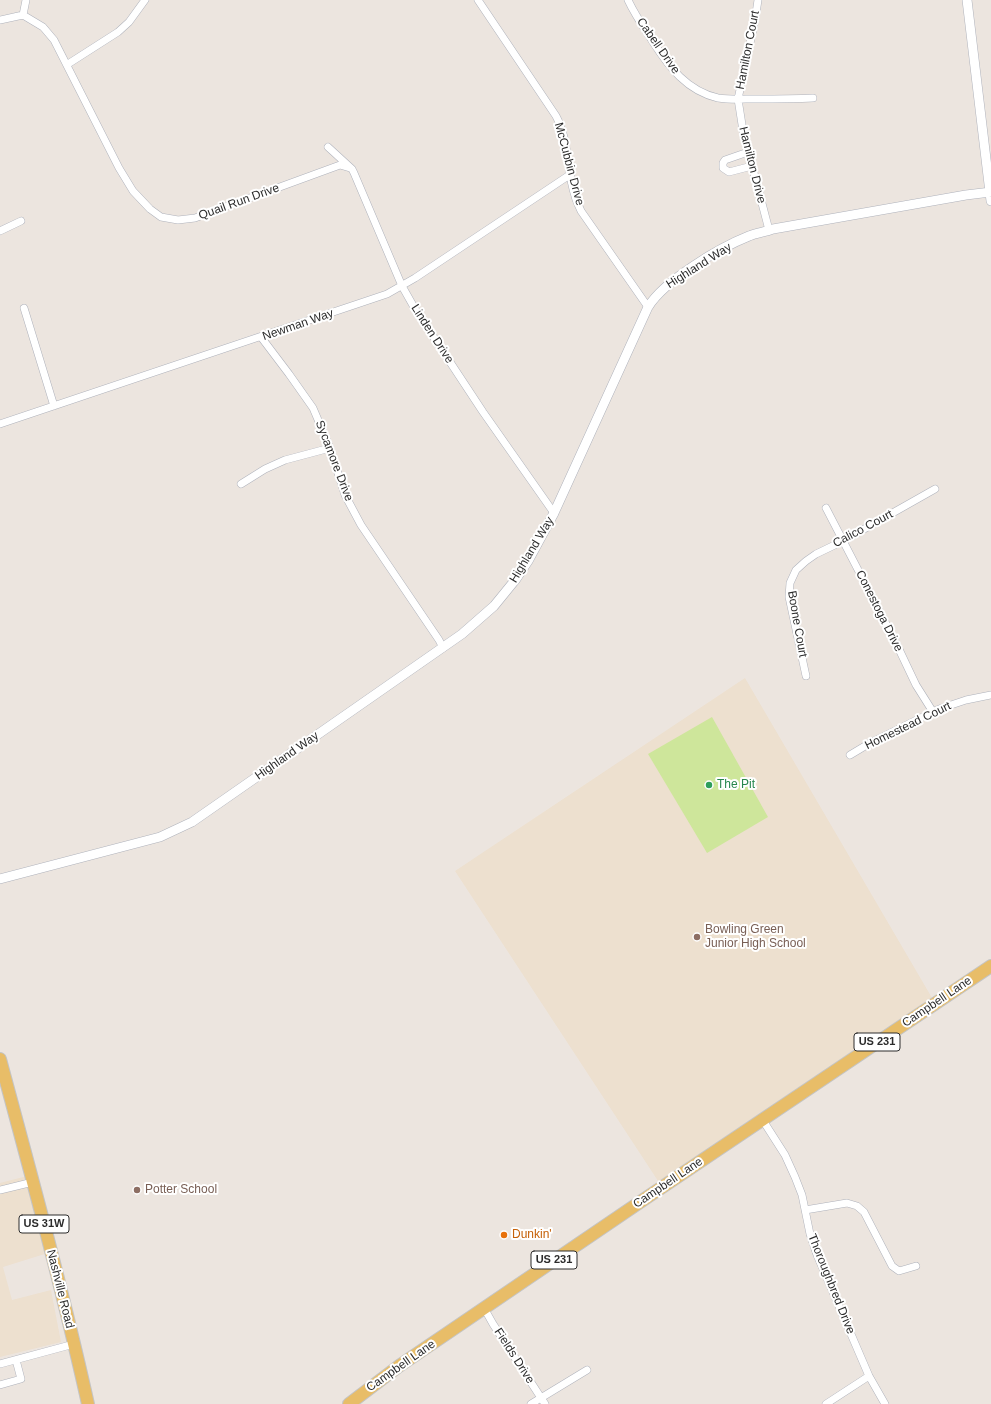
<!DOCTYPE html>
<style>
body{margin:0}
canvas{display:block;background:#ece5df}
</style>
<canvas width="991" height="1404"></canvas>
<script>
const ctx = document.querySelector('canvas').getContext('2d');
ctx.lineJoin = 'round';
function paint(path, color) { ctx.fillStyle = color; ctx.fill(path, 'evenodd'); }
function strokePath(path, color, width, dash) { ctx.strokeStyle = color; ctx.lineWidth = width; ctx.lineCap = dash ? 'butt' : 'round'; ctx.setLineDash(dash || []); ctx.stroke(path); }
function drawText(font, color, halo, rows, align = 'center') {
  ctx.font = font + ' Arial,sans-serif'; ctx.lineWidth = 4; ctx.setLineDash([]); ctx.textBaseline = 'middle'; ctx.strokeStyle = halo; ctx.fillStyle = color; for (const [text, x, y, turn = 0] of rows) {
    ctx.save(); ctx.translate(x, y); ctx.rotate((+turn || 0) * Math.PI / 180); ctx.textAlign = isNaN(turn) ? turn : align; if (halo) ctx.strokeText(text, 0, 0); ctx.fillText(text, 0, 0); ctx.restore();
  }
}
const education = new Path2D(`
 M745 678 935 1003 662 1187 455 871Z
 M31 1175 51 1252 3 1267 12 1300 51 1290 61 1342 0 1357V1183Z`);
const pitch = new Path2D(`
 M712 717 768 817 707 853 648 754Z`);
const minor = new Path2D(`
 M478 0 556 116C570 142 566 170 575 196 576 201 579 206 581 211L648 307
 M628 0C635 15 644 28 653 42 669 67 687 91 718 98 730 100 743 99 755 99 774 99 793 99 813 98
 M758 0 755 20 738 99 743 131 769 230
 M23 15 26 0
 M0 20 23 15 43 27 54 40 119 168 133 191 150 209 161 217 178 220 195 218 340 165 350 168
 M68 64 118 32 129 22 145 0
 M328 147 352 169 354 173 402 286 415 309 483 412 554 513
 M748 152 725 160 723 163V168L729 172 752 166
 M0 231 21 221
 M24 308 54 406
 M261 337 289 374 313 408 330 448 345 495 361 525 439 640 443 648
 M0 424 387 294 415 278 571 174
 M241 484 265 469 285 460 330 448
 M826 508 897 645 916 685 933 712
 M806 676 789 597 790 583 796 570 806 561 816 554 843 541 935 489
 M850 755 870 743 939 709 966 700 991 695
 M762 1119 785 1155 795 1177 802 1195 810 1234 817 1255 869 1376 885 1404
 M0 1190 33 1182
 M805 1210 847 1203 857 1206 864 1212 892 1266 899 1271 916 1266
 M484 1308 493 1324 545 1404
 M0 1364 74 1344
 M0 1385 21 1379 16 1360
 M531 1404 587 1370
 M826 1404 869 1376`);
const tertiary = new Path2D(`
 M967 0 991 201
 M0 879 160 837 192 822 462 634 494 606 516 579 528 561 554 513 648 307C665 280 719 248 749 236 756 233 765 232 773 229L966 195 991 192`);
const primary = new Path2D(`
 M0 1059C31 1174 62 1288 88 1404
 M349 1404 399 1366 646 1198 991 966`);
const markers = [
 [709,785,4,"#2e9e5b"],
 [697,937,4,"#8d6e63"],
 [137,1190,4,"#8d6e63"],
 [504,1235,4,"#e8710a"]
];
const shields = [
 [877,1042,46],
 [44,1224,50],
 [554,1260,46]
];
const shieldNames = [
 ["US 231",877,1042],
 ["US 31W",44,1224],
 ["US 231",554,1260]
];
const streetNames = [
 ["Cabell Drive",658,46,55],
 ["Hamilton Court",748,50,-79],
 ["McCubbin Drive",569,164,75],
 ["Hamilton Drive",752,165,76],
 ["Quail Run Drive",239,202,-20],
 ["Highland Way",699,266,-32],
 ["Newman Way",298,325,-19],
 ["Linden Drive",432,334,57],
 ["Sycamore Drive",334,461,69],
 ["Calico Court",863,529,-28],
 ["Highland Way",532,550,-59],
 ["Conestoga Drive",879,611,63],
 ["Boone Court",797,624,80],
 ["Homestead Court",908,726,-26],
 ["Highland Way",287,756,-35],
 ["Campbell Lane",937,1002,-34],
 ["Campbell Lane",668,1183,-34],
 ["Thoroughbred Drive",831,1284,68],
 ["Nashville Road",60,1289,76],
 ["Fields Drive",514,1356,57],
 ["Campbell Lane",401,1366,-35]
];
const leisureNames = [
 ["The Pit",717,785]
];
const educationNames = [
 ["Bowling Green",705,930],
 ["Junior High School",705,944],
 ["Potter School",145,1190]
];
const foodNames = [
 ["Dunkin'",512,1235]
];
paint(education, '#ede0cf');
paint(pitch, '#cee69b');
strokePath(minor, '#afb2bb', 8);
strokePath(tertiary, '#afb2bb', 10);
strokePath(primary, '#c4c4c4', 14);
strokePath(minor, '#fff', 7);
strokePath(tertiary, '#fff', 9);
strokePath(primary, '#e8bd68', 12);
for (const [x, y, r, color] of markers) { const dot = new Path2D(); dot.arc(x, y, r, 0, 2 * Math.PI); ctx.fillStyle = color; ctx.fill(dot); strokePath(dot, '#fff', 1.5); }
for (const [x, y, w] of shields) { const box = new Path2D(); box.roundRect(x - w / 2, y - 9, w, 18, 3); ctx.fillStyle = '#fff'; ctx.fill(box); strokePath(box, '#2c2c2c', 1); }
drawText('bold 11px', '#2c2c2c', null, shieldNames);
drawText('12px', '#2c2c2c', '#fff', streetNames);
drawText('12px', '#27864d', '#fff', leisureNames, 'left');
drawText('12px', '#785e54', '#fff', educationNames, 'left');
drawText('12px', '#c56008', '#fff', foodNames, 'left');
</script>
